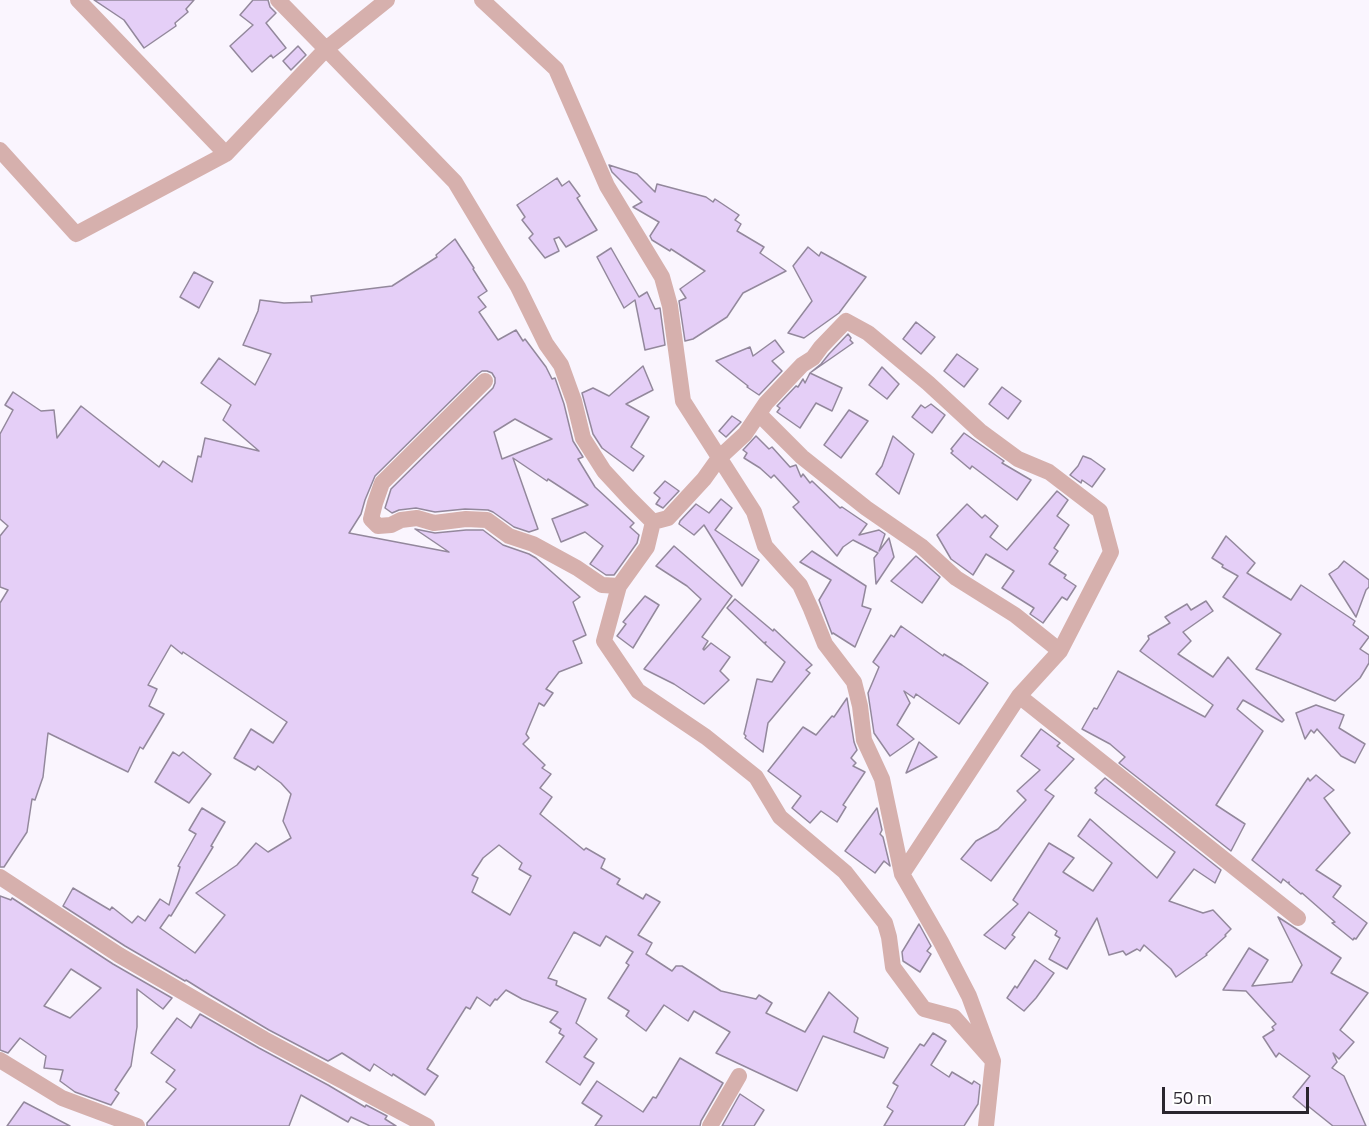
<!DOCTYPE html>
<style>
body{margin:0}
#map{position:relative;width:1369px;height:1126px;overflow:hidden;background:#faf5fe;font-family:"Titillium Web",sans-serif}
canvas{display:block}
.scale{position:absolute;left:1162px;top:1087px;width:147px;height:27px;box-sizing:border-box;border:3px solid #2a252e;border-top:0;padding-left:8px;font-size:18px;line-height:21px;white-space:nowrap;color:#2a252e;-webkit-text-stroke:4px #fff;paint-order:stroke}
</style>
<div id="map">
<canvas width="1369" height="1126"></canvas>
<div class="scale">50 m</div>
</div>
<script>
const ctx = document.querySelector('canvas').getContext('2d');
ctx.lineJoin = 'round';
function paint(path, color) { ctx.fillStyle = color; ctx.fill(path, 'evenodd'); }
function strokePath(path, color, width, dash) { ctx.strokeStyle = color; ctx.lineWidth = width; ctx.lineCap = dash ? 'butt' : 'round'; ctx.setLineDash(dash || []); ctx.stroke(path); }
const building = new Path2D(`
 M94 0H194L186 9 188 12 175 23 176 26 144 48 124 20Z
 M253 0H268L270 7 276 13 266 23 286 48 273 58 271 55 252 72 230 46 253 25 240 15Z
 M298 46 306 55 291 70 283 61Z
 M609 165 637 174 655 192 657 184 706 197 713 202 715 199 739 215 735 220 741 224 737 231 764 247 760 253 786 271 743 293 727 317 693 339 685 341 679 301 686 298 680 289 705 271 671 249 670 251 652 240 650 236 659 222 633 207 642 202 612 172Z
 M557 178 562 186 569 181 580 196 577 198 597 230 566 247 559 237 554 239 559 251 545 258 529 238 533 234 522 220 525 217 517 205Z
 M455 239 474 268 473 269 487 291 478 297 486 307 479 312 498 340 516 330 523 341 525 339 546 367 552 379 555 378 564 404 573 441 583 457 578 459 595 487 634 523 630 527 639 535 637 543 614 575H606L590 564 603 546 585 532 561 542 552 519 588 505 548 479 547 481 513 458 538 529 529 532 514 527 493 512 488 510 465 509 435 512 416 508 399 510 392 513 385 508 391 489 493 388 495 383V378L492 373 487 371H482L478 374 375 476 365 500 361 514 349 533 449 552 415 529 435 533 466 530H483L503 545 529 554 536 558 580 597 573 602 586 635 573 641 582 663 559 672 546 689 553 693 544 706 539 703 526 734 529 738 523 744 545 765 542 768 551 774 540 788 552 797 540 814 584 850 586 848 605 859 601 868 620 879 617 884 643 899 646 894 660 902 638 935 652 943 646 954 672 971 676 966H682L721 991 756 999 759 995 772 1003 766 1013 805 1032 829 992 858 1018 854 1032 888 1048 884 1058 823 1036 797 1091 716 1053 730 1032 694 1011 688 1021 664 1005 646 1031 626 1016 629 1011 608 998 629 965 626 963 633 952 606 936 600 946 574 932 548 978 557 981 556 985 586 999 576 1023 597 1039 584 1057 594 1063 580 1085 546 1062 564 1036 559 1033 561 1029 550 1022 558 1012 522 999 506 990 497 1000 495 999 490 1006 477 997 470 1009 466 1007 427 1069 438 1076 425 1095 393 1074 392 1076 374 1064 370 1071 342 1053 328 1061 269 1030 210 995 186 980 185 981 125 946 63 906 73 888 110 910 112 907 132 923 138 916 145 921 160 899 169 905 180 867 178 866 196 834 189 830 202 808 225 822 211 846 213 847 171 916 169 915 160 928 195 953 225 915 196 893 237 865 256 843 268 852 291 838 283 821 291 794 281 783 258 766 255 770 234 758 251 729 273 743 287 722 183 652 182 654 171 645 148 685 157 689 149 706 164 714 143 749 140 747 128 772 48 733 43 777 35 800 32 799 27 832 4 867H0V603L8 590 0 587V536L8 526 0 519V434L13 410 5 405 13 392 41 411 54 410 57 438 81 406 159 467 163 461 192 482 198 456 201 457 205 438 259 451 223 420 231 405 201 383 219 358 255 385 271 354 243 345 258 311 260 300 284 303 312 302 311 296 392 286 437 257 436 255ZM515 419 552 439 502 459 494 432ZM499 845 522 863 519 869 531 876 510 915 472 892 478 878 472 875 483 858Z
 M808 247 819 256 821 252 866 277 839 313 804 338 788 333 812 301 793 266Z
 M611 248 639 297 647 292 655 309 660 308 665 345 645 350 635 300 624 308 597 257Z
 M194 272 213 282 199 308 180 297Z
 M916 322 935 337 921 354 903 339Z
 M848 334 851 338 850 340 853 343 810 373 821 364 829 354Z
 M775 340 784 352 772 361 782 371 759 395 747 387 748 386 716 361 750 347 753 356Z
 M957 354 978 369 964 387 944 371Z
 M643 366 653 390 626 404 649 417 631 447 644 456 633 471 602 448 593 434 582 393 593 388 609 396Z
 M882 367 899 384 887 399 869 385Z
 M810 373 842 388 832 411 816 403 800 428 777 412 780 408 777 406 796 386 798 387 803 379 805 383Z
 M1002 387 1021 401 1008 419 989 404Z
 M931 404 945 415 932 433 912 417 921 405 925 408Z
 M849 410 868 421 841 458 824 445Z
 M732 416 741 422 726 437 719 431Z
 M964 433 1004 461 1002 463 1031 480 1017 500 972 466 970 469 951 453 953 451 951 449Z
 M756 436 769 449 772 447 790 467 796 465 801 477 803 474 810 483 812 481 840 508 842 507 867 524 859 535 879 530 885 534 879 551 889 538 894 557 876 584 874 558 878 553 853 540 843 547 837 556 793 507 799 502 774 475 771 478 760 468 744 458 747 453 743 450Z
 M893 436 914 454 899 494 876 474 882 466Z
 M1083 456 1091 459 1105 469 1092 487 1082 480 1081 483 1070 475 1078 466Z
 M665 481 679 491 663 508 656 504 660 498 654 493Z
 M1057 491 1068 500 1057 516 1069 525 1054 548 1058 551 1049 564 1066 575 1064 578 1076 586 1067 600 1062 597 1043 623 1030 614 1034 608 1002 588 1014 571 986 554 973 575 951 559 937 535 967 504 982 518 985 515 998 526 990 537 1007 550Z
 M721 499 732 508 715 530 759 560 742 586 704 525 694 535 679 524 680 521 696 504 709 513Z
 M1226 536 1255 563 1247 573 1291 600 1301 585 1355 621 1353 625 1369 637 1360 649 1369 655V663L1360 678 1335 701 1256 669 1281 634 1223 597 1238 576 1222 567 1223 565 1212 558Z
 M674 546 732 596 702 637 708 641 703 649 704 650 711 643 730 657 720 671 729 680 704 704 674 684 644 669 701 599 687 586 656 566Z
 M812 551 866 586 862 606 871 609 855 647 833 633 832 634 819 600 831 580 800 562Z
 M916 556 940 577 922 603 891 581Z
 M1344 561 1369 580V587L1366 590 1356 617 1329 574 1338 568Z
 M645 596 659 605 633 648 617 636 626 624 623 622Z
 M735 599 773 631 774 629 812 665 806 670 810 673 768 723 763 752 745 738 746 736 744 734 757 679 772 682 785 662 765 644 766 642 764 643 727 608Z
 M1206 601 1213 611 1183 632 1191 641 1178 654 1213 677 1228 657 1284 720 1282 722 1243 700 1237 709 1263 731 1216 805 1245 824 1231 851 1119 763 1125 757 1110 744 1082 729 1094 708 1097 709 1118 671 1205 717 1213 705 1140 651 1149 639 1148 636 1170 623 1165 617 1187 604 1191 610Z
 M901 626 943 656 944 654 962 665 988 683 959 724 916 694 914 698 904 691 910 703 897 725 914 739 890 756 874 733 868 693 879 667 873 662 891 635 894 637Z
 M847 698 854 742 857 750 851 758 856 763 853 766 865 772 843 805 846 807 837 822 821 811 810 823 792 808 801 796 768 771 803 727 816 735 832 716 834 717Z
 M1316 705 1344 715 1339 728 1365 744 1355 763 1341 756 1317 729 1314 733 1311 730 1305 739 1296 713Z
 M1041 729 1060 743 1057 746 1074 759 1045 790 1054 796 991 881 961 859 976 841 998 829 1026 800 1017 791 1040 770 1021 756Z
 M919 742 937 757 906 773Z
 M173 752 179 756 183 752 211 774 189 803 155 782Z
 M1316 775 1334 790 1324 798 1350 833 1316 870 1341 886 1333 897 1367 923 1356 939 1354 938 1353 940 1332 923 1335 922 1302 893 1301 894 1289 884V882L1288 883 1283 879 1281 883 1252 860 1308 778 1310 781Z
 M1105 778 1221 870 1215 883 1194 869 1169 901 1203 913 1213 910 1231 929 1225 935 1226 936 1206 954 1207 955 1176 977 1171 969 1144 945 1140 951 1137 949 1126 955 1123 951 1109 955 1097 918 1067 969 1049 959 1060 938 1055 935 1057 931 1029 912 1012 935 1015 937 1005 949 984 935 1018 904 1013 900 1049 843 1074 858 1063 872 1093 891 1112 863 1078 836 1090 819 1157 878 1175 852 1095 793 1097 790 1095 788Z
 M877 808 882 830 880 834 883 837 890 866 884 861 875 873 845 851Z
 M0 896 11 900 12 898 113 964 172 998 163 1009 137 989V1027L131 1066 115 1090 119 1093 111 1105 75 1092 60 1081 63 1070 44 1068 46 1056 20 1038 8 1053 0 1050ZM71 969 101 988 70 1018 44 1006Z
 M1278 917 1341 958 1331 973 1368 993 1340 1030 1354 1042 1339 1059 1333 1053 1337 1062 1332 1068 1344 1076 1366 1126H1333L1308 1106 1306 1108 1293 1097 1310 1076 1279 1053 1276 1057 1263 1037 1274 1030 1272 1027 1276 1024 1246 991 1223 990 1249 948 1268 960 1252 986 1292 982 1302 965Z
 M919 924 931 946 927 951 931 954 920 972 903 961 902 952Z
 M1035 960 1054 973 1036 998 1024 1011 1007 998 1015 986 1017 988Z
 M200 1014 259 1048 328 1085 365 1107 366 1105 387 1116 385 1119 396 1126H370L351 1117 348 1122 301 1095 289 1126H147V1123L176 1089 166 1082 175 1070 151 1053 177 1018 191 1028Z
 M933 1033 946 1041 931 1065 949 1077 952 1072 972 1084 974 1081 980 1085 978 1104 964 1126H884L893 1111 887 1107 898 1086 893 1083 920 1044 924 1046Z
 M680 1058 723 1083 701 1121 700 1126H595L602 1116 582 1103 597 1081 643 1112 653 1097 656 1098Z
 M740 1094 764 1110 754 1126H722Z
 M24 1102 70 1126H7Z`);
const minor = new Path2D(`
 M78 0 226 154 326 49 455 182 518 287 546 344 561 365 574 401 583 438 604 471 629 498 653 522 647 547 619 586 604 641 638 691 706 737 756 777 780 817 845 872 885 923 889 937 893 967 924 1009 954 1017 993 1061
 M278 0 326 49 387 0
 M482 0 556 69 607 186 662 277 670 306 683 401 754 512 765 546 800 585 811 609 825 644 854 682 860 706 864 740 882 779 902 874 941 942 969 996 993 1061 986 1126
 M0 150 76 234 226 154
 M485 381 382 483 375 503 371 519 378 526 391 525 401 520 417 518 434 523 466 519 487 520 509 536 533 544 577 568 602 585 619 586
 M759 414 802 457 866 508 921 546 956 578 1015 615 1060 651
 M653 522 668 518 704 479 719 458 745 434 766 403 802 365 813 358 821 347 846 321 868 333 928 383 980 431 1018 459 1049 472 1100 511 1111 552 1060 651 1019 696 902 874
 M1019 696 1298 918
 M0 877 119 955 264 1039 427 1126
 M0 1060 62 1098 137 1126
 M710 1126 739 1076`);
paint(building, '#e5cff7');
strokePath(building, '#93889c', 1.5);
strokePath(minor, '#d6b0ad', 16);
</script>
